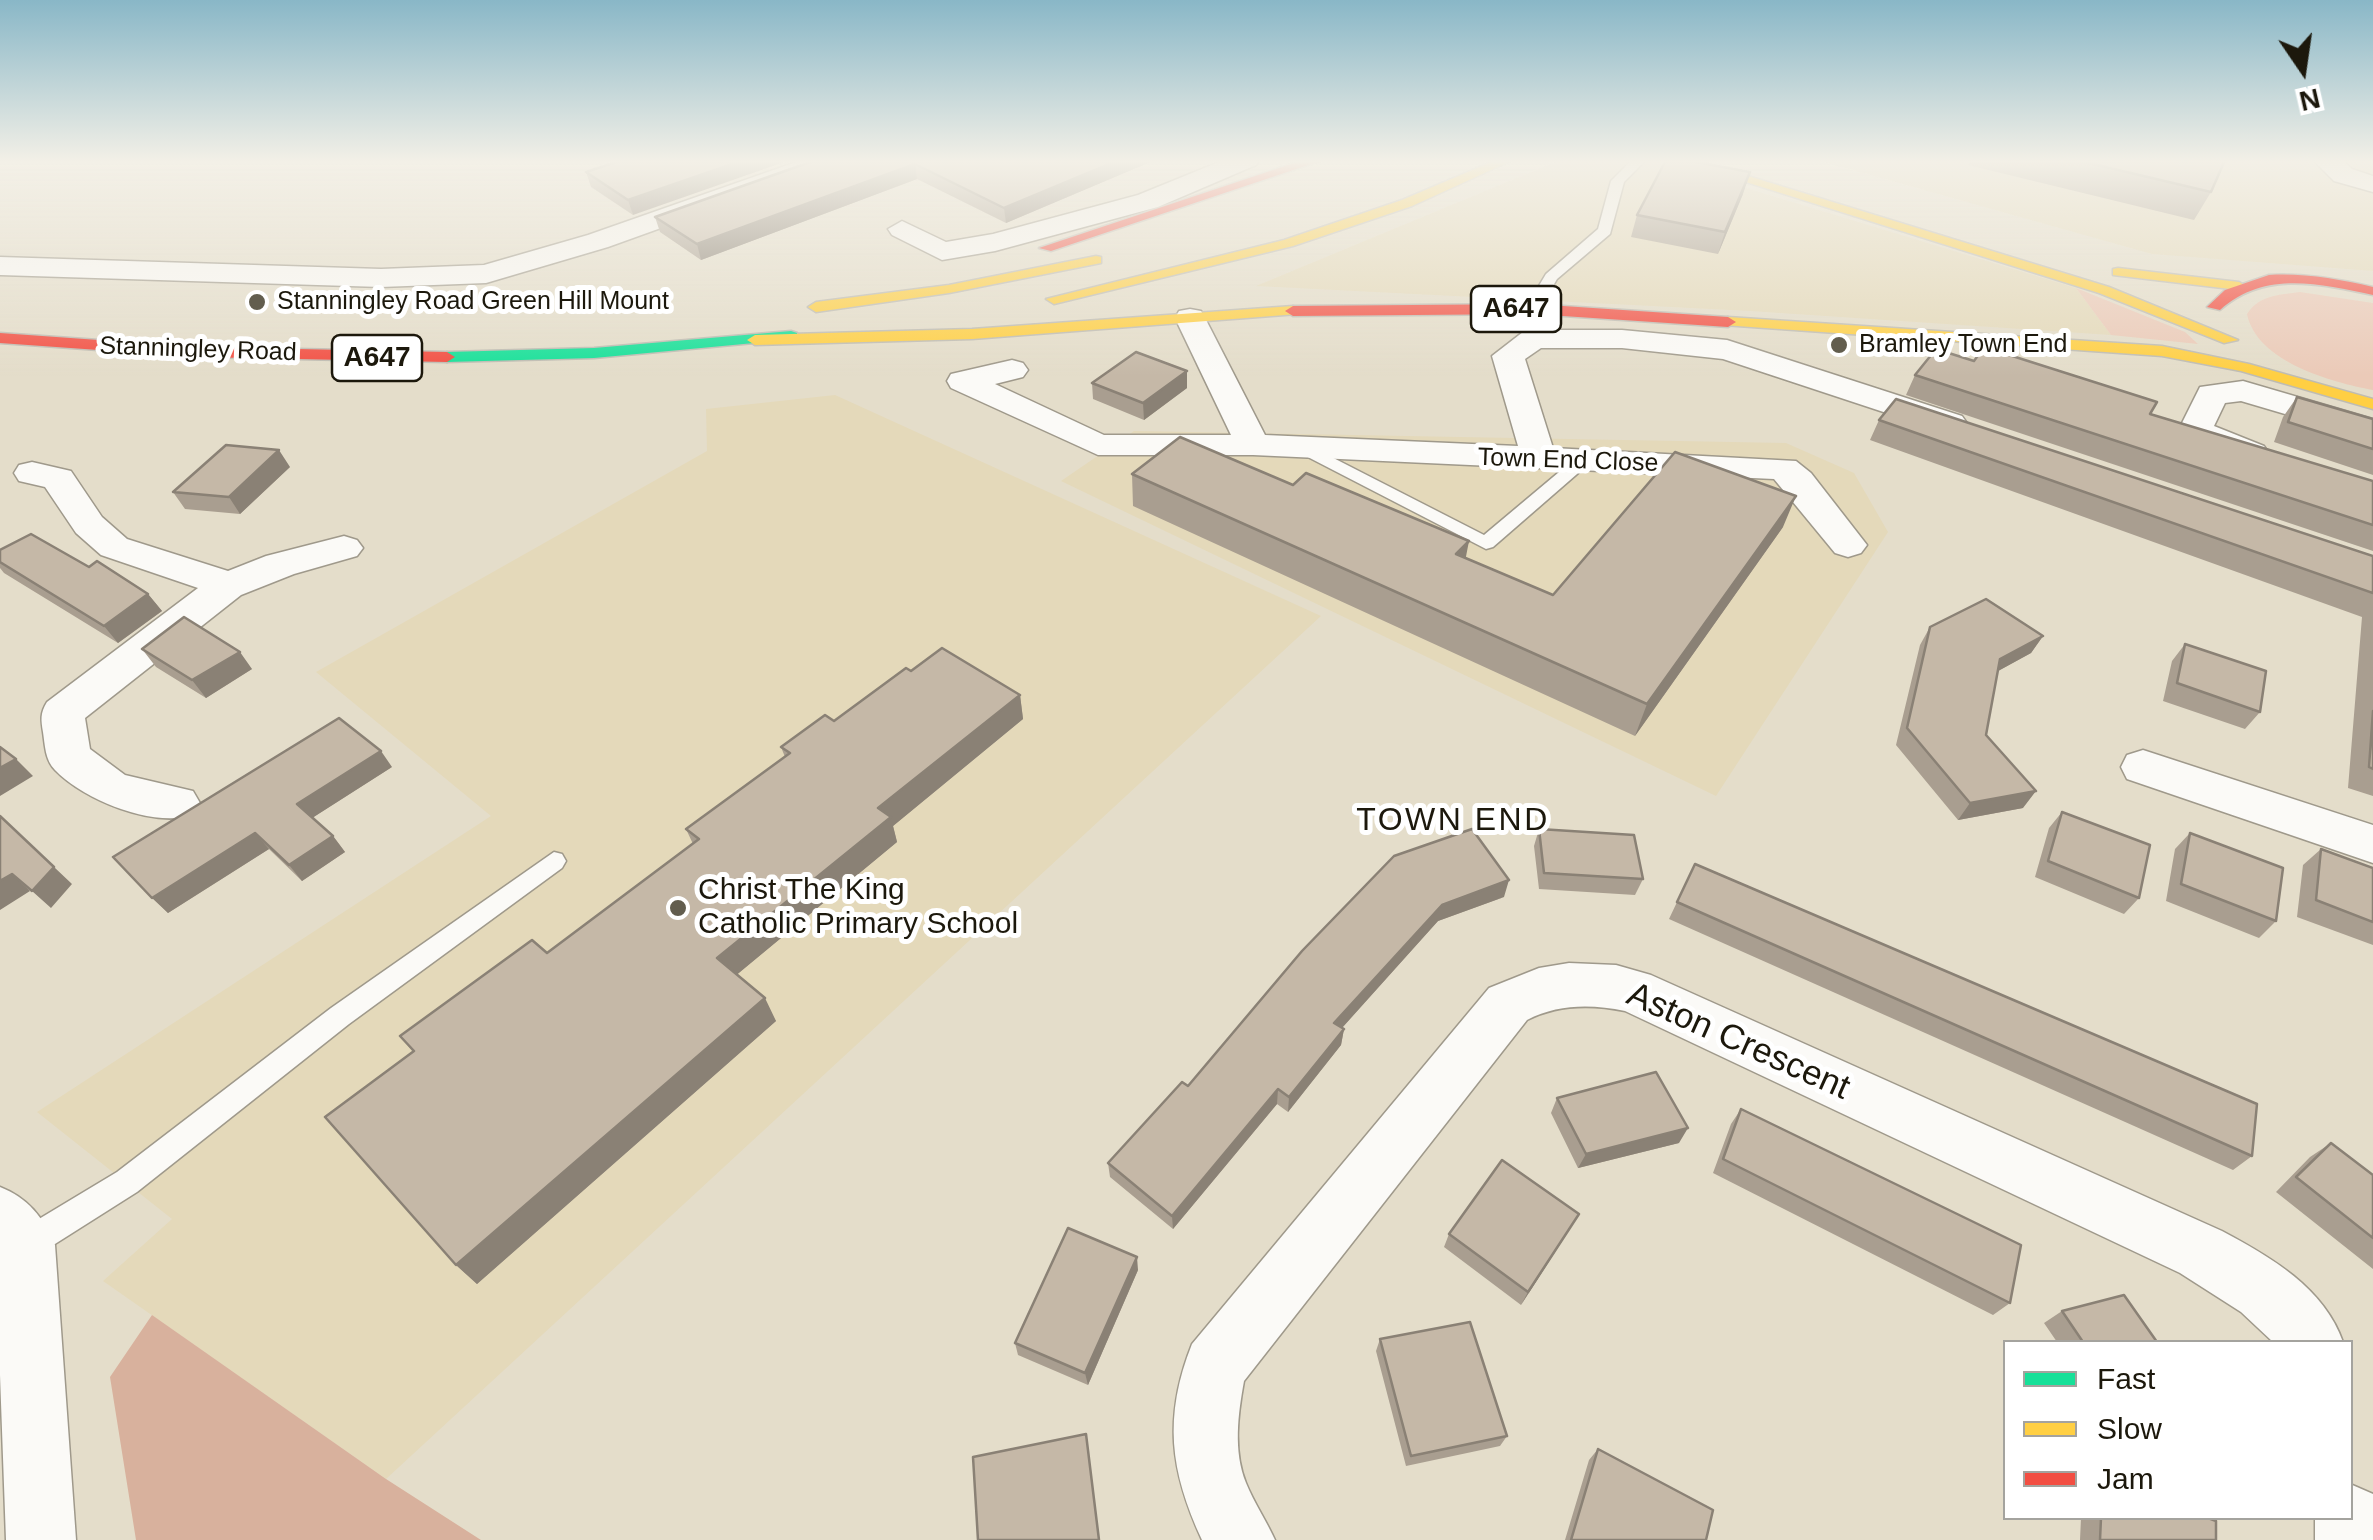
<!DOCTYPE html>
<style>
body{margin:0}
#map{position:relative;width:2373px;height:1540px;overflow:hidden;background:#e4ddca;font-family:Arial,sans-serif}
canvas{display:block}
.legend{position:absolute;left:2003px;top:1340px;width:350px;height:180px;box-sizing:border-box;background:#fff;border:2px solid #a4a39e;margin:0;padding:12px 18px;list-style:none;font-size:30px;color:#1c180c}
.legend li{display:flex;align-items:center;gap:20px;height:50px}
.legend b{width:50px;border:2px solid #a4a39e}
.north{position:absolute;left:2253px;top:20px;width:100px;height:100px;-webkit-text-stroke:8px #fff;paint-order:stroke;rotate:167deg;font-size:28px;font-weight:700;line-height:40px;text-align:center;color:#1c180c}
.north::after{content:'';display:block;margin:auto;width:35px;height:45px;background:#1c180c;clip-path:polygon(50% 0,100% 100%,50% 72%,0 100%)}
</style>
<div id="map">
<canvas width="2373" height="1540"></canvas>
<ul class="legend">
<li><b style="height:12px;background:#16e098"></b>Fast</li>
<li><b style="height:12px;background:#ffcf43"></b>Slow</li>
<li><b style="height:12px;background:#f24e42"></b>Jam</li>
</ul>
<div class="north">N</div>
</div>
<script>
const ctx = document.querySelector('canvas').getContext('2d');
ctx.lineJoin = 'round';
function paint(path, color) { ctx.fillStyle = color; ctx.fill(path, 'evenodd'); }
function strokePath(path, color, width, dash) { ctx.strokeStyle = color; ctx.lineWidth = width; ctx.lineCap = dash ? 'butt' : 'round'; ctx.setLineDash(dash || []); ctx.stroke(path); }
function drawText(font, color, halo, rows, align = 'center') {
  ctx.font = font + ' Arial,sans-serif'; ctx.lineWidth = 10; ctx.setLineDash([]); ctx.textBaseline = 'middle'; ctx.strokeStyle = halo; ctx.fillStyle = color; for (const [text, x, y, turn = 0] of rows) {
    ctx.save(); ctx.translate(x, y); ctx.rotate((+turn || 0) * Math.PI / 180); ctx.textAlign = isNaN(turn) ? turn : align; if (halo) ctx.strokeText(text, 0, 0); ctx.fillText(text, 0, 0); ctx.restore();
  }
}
const built = new Path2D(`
 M1560 160H1654L2076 288 2111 335 1750 311 1256 286Z
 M1817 160H2373V271L2152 254Z
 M835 395 1321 616 386 1479 103 1281 172 1219 37 1112 491 816 316 672 707 451 706 409Z
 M1134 431 1786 443 1854 473 1888 532 1716 796 1061 481Z`);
const green = new Path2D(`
 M2076 288 2185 332 2198 344 2111 335Z
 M2300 292 2373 303V390C2331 382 2257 362 2247 314 2259 295 2279 295 2300 292Z`);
const forest = new Path2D(`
 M152 1315 386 1479 481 1540H136L110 1377Z`);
const lane = new Path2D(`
 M1632 160H1646L1624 182 1610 234 1557 279 1538 312H1528L1525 309 1546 274 1598 229 1611 181Z
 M1308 445 1484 535 1577 457 1583 456 1592 461 1493 547 1486 549 1302 454V446Z
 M554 852 562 854 566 861 562 868 349 1024 137 1192 36 1256 25 1260 14 1256 10 1245 14 1234 117 1172 331 1008Z`);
const street = new Path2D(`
 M802 160H840L836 165 608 247 486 283 381 287 0 275V257L381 269 484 265 588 235Z
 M1224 160H1260L1256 165 1158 207 995 251 942 260 892 235 888 229 902 221 946 242 993 234 1138 195Z
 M2313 160H2342L2352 169 2373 176V192L2334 181Z
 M1190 309 1201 311 1205 318 1265 435 1518 446 1492 356 1523 332 1534 330H1622L1727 340 1962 416 1967 423 1962 430H1938L1723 359 1622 348H1541L1525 359 1553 448 1796 461 1811 473 1867 545 1861 553 1848 557 1835 553 1774 479 1253 455H1098L951 388 947 381 951 374 1012 360 1023 363 1028 370 1023 377 995 384 1104 435H1231L1175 318 1179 311Z
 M2243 381 2373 419V440L2241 401 2225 403 2214 426 2264 446 2269 453 2264 460C2239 467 2194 451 2179 429L2200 387Z
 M32 462 71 471 102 517 127 539 228 571 266 556 344 536 357 540 363 548 357 556 294 574 241 595 85 718 90 749 125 775 193 791 200 803 193 815C153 828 84 800 55 770 45 760 45 745 43 732 41 720 40 713 47 702L198 588 101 555 76 533 45 487 19 481 14 473 19 465Z
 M2143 750 2373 825V863L2127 779 2121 767 2127 755Z
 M1569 963 1616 965 1651 975 2222 1231C2271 1257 2324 1288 2343 1342H2273L2241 1312 2180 1273 1625 1011C1591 1004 1558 1004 1527 1020L1244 1381C1238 1414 1233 1451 1246 1483 1254 1503 1266 1520 1275 1540H1202C1170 1471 1163 1417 1192 1344L1489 988 1539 968Z
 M0 1187C28 1198 43 1217 55 1245L76 1540H6L0 1375Z
 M2350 1484 2373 1494V1540H2315V1518H2350Z`);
const fast = new Path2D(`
 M791 331 797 333V339L594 358 447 362 439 357 447 352 594 348Z`);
const slow = new Path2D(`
 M1496 160H1513L1412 206 1293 246 1054 304 1046 299 1284 240 1402 200Z
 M1676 160H1696L2109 287 2238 340 2224 343 2099 293Z
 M1096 256 1101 257V263L949 293 816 312 808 307 816 302 949 285Z
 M2118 268 2239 282 2246 286 2239 290 2113 275V269Z
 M1293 306 1301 311 1298 314 972 339 755 345 747 340 755 335 972 329Z
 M1728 317 2162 346 2249 364 2373 399V409L2241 371 2162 356 1723 325V319Z`);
const jam = new Path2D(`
 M1303 160H1323L1051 251 1039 248Z
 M2269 275C2304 273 2338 279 2373 287V295C2319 284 2265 270 2220 310L2207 307 2225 290Z
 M1533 304 1728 317 1736 322 1728 327 1533 314 1293 316 1285 311 1293 306Z
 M0 333 197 347 447 352 455 357 447 362 197 357 0 343Z`);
const wall = new Path2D(`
 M622 160 633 215 591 187 586 172Z
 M816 160H1155L1006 223 917 179 701 260 660 232 655 217Z
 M1970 160H2225L2211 192 2194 220 1968 165Z
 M1743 194 1718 254 1631 237 1637 215Z
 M1974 361 2373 481V551L1906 395 1915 375Z
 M1092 383 1187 388 1144 420 1093 399Z
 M2297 397 2373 419V475L2274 442 2283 417Z
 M1879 420 2373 556V796L2348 788 2362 617 1870 440Z
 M290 467 240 514 185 509 173 492Z
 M1132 474 1466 558 1553 595 1783 527 1635 736 1133 506Z
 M0 550 89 567 148 594 162 611 118 643 4 573 0 568Z
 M1930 627 2043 636 2031 653 1998 671 1986 735 2023 808 1958 820 1896 745 1920 645Z
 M2185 644 2260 712 2245 729 2163 701 2172 661Z
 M142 649 252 669 206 698 156 667Z
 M911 671 1020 695 1023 719 893 826 897 842 736 975 776 1021 477 1284 456 1265 413 1052 400 1036 547 953 693 844 686 829 785 757 781 747 834 721Z
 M392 767 312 818 333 836 345 852 302 881 269 849 168 913 113 857Z
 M2062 812 2139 898 2124 914 2035 877 2049 828Z
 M1539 829 1643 879 1635 895 1539 889 1534 846Z
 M2190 833 2276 921 2259 938 2166 901 2175 849Z
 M2321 849 2373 868V945L2297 917 2303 865Z
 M1695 864 2252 1156 2233 1170 1669 919Z
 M1504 897 1438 921 1342 1028 1344 1029 1341 1045 1288 1112 1277 1104 1173 1229 1110 1177 1108 1163 1188 1086 1302 951Z
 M1557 1098 1679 1143 1578 1168 1551 1113Z
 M1741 1109 2010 1303 1993 1315 1713 1173 1731 1124Z
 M2331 1143 2373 1175V1269L2276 1192 2310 1157Z
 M1571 1227 1521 1305 1444 1247 1449 1234Z
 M1138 1270 1088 1385 1018 1355 1015 1343Z
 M2062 1311 2157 1342H2057L2044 1323Z
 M1380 1339 1507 1436 1500 1446 1406 1466 1376 1351Z
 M1598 1449 1706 1540H1565L1589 1460Z
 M2081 1518H2208L2216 1540H2080Z`);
const shadedWall = new Path2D(`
 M744 160H790L633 215 628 200Z
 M1119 160H1155L1006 223 1004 208Z
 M915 164 917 179 701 260 697 244Z
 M1750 172 1743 194 1718 254 1725 232Z
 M1187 371V388L1144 420 1143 403Z
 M279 450 290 467 240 514 229 497Z
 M1796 496 1783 527 1635 736 1647 704Z
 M1469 541 1463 572 1456 554Z
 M148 594 162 611 118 643 104 626Z
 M2043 636 2031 653 1989 676 2000 659Z
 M240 652 252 669 206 698 192 680Z
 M1020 695 1023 719 893 826 897 842 728 982 717 958 878 808Z
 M381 751 392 767 309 820 297 804Z
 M16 759 33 776 0 796V768Z
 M2036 791 2023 808 1958 820 1970 803Z
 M0 816 72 884 51 908 32 891Z
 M255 833 269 849 168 913 152 898Z
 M333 836 345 852 302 881 289 865Z
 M12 874 30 891 0 910V881Z
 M1509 880 1504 897 1438 921 1332 1039 1334 1023 1442 905Z
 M765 998 776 1021 477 1284 456 1265Z
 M1344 1029 1341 1045 1288 1112 1289 1097Z
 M1278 1089 1277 1104 1173 1229 1172 1216Z
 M1688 1128 1679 1143 1578 1168 1586 1154Z
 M1579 1214 1571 1227 1521 1305 1528 1292Z
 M1137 1257 1138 1270 1088 1385 1085 1373Z`);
const building = new Path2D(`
 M622 160H744L628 200 586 172Z
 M816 160H1119L1004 208 915 164 697 244 655 217Z
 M1666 160H1685L1750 172 1725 232 1637 215Z
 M2076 160H2225L2211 192Z
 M1984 347 2157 402 2150 414 2373 481V525L1915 375 1936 349 1974 361Z
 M1136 352 1187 371 1143 403 1092 383Z
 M2297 397 2373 419V449L2288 422Z
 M1896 399 2373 556V593L1879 420Z
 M1180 437 1293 485 1306 473 1469 541 1456 554 1553 595 1675 452 1796 496 1647 704 1132 474Z
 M226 445 279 450 229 497 173 492Z
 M31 534 89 567 97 561 148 594 104 626 0 562V550Z
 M1986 599 2043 636 2000 659 1986 735 2036 791 1970 803 1907 728 1930 627Z
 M184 617 240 652 192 680 142 649Z
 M2185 644 2266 671 2260 712 2177 683Z
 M942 648 1020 695 878 808 891 817 717 958 765 998 456 1265 325 1117 414 1051 400 1036 532 940 547 953 699 839 686 829 790 753 781 747 825 715 834 721 906 668 911 671Z
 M2373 711V769L2369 767Z
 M339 718 381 751 297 804 333 836 289 865 255 833 152 898 113 857Z
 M0 747 16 759 0 768Z
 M2062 812 2150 845 2139 898 2048 861Z
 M0 816 54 867 32 891 12 874 0 881Z
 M1472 829 1509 880 1442 905 1334 1023 1344 1029 1289 1097 1278 1089 1172 1216 1108 1163 1182 1082 1188 1086 1302 951 1394 856Z
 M1539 829 1634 835 1643 879 1544 873Z
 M2190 833 2283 868 2276 921 2181 884Z
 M2321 849 2373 868V922L2316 900Z
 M1695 864 2257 1104 2252 1156 1677 902Z
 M1656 1072 1688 1128 1586 1154 1557 1098Z
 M1741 1109 2021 1245 2010 1303 1723 1159Z
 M2331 1143 2373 1175V1238L2296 1177Z
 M1502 1160 1579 1214 1528 1292 1449 1234Z
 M1068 1228 1137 1257 1085 1373 1015 1343Z
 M2124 1295 2157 1342H2083L2062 1311Z
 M1470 1322 1507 1436 1411 1456 1380 1339Z
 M1086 1434 1099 1540H978L973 1457Z
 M1598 1449 1713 1510 1706 1540H1571Z
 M2101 1518H2208L2216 1521V1540H2100Z`);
const markers = [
 [257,302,10,"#625d4e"],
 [1839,345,10,"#625d4e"],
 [678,908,10,"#625d4e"]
];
const farPoinames = [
 ["Stanningley Road Green Hill Mount",277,302],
 ["Bramley Town End",1859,345]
];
const farStreetnames = [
 ["Stanningley Road",198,350,2],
 ["Town End Close",1568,461,2]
];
const shields = [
 [1516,309,90],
 [377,358,90]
];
const shieldNames = [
 ["A647",1516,309],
 ["A647",377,358]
];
const poiNames = [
 ["Christ The King",698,891],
 ["Catholic Primary School",698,925]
];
const neighbourhoodNames = [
 ["TOWN END",1453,821]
];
const nearStreetnames = [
 ["Aston Crescent",1738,1042,24]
];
paint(built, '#e4d9ba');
paint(green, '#ebcab8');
paint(forest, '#d8b19d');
strokePath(lane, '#9f998b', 3);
strokePath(street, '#9f998b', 3);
strokePath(fast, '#bfbcb2', 3);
strokePath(slow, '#bfbcb2', 3);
strokePath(jam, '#bfbcb2', 3);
paint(lane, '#fbfaf7');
paint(street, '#fbfaf7');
paint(fast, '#16e098');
paint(slow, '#ffcf43');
paint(jam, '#f24e42');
paint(wall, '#a99e90');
paint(shadedWall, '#8a8175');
paint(building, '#c5b8a7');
strokePath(building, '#8a8175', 2.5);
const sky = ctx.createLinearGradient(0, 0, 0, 376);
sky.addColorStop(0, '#89b7c7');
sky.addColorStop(0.43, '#f3f0e7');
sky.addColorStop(1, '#f3f0e700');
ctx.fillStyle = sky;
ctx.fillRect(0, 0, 2373, 376);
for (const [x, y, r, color] of markers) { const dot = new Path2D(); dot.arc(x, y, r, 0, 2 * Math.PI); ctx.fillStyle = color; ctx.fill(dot); strokePath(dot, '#fff', 4); }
drawText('25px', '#1c180c', '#fff', farPoinames, 'left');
drawText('25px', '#1c180c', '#fff', farStreetnames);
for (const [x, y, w] of shields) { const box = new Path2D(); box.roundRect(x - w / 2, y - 23, w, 46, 8); ctx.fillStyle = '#fff'; ctx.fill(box); strokePath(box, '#1c180c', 2.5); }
drawText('bold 28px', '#1c180c', null, shieldNames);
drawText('30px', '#1c180c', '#fff', poiNames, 'left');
ctx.letterSpacing = '2.5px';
drawText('32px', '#1c180c', '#fff', neighbourhoodNames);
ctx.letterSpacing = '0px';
drawText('35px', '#1c180c', '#fff', nearStreetnames);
</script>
